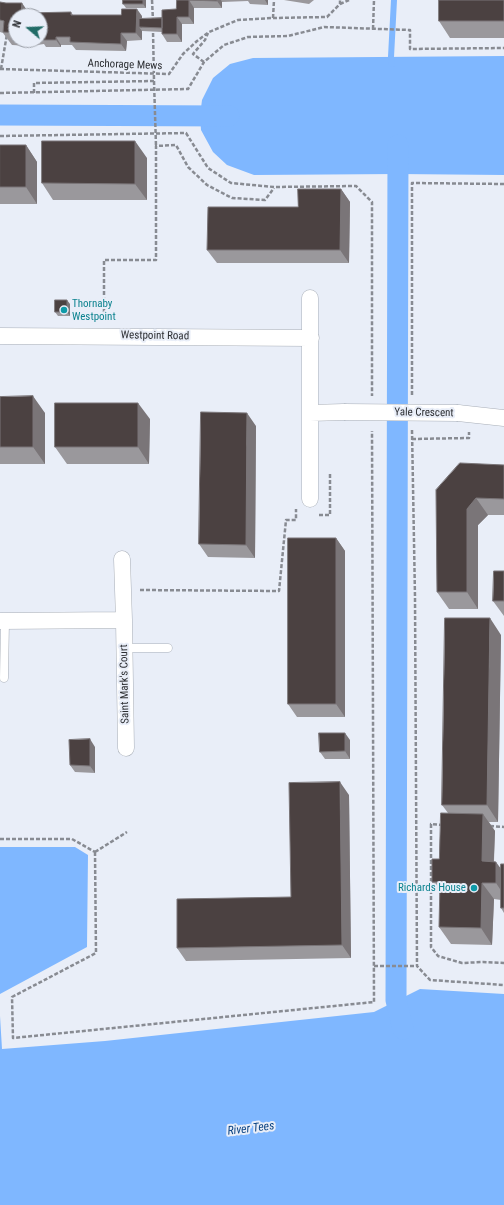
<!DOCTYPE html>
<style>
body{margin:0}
#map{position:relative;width:504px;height:1205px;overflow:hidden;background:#e9eef8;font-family:"Roboto Condensed",sans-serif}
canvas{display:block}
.north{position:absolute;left:8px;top:8px;width:40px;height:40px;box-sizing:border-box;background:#e9eef8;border:1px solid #9da1a9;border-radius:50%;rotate:289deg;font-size:11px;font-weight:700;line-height:16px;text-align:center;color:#2c2e32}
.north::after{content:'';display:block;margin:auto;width:14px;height:18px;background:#216c67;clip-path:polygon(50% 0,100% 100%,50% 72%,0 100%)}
</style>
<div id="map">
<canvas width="504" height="1205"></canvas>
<div class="north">N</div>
</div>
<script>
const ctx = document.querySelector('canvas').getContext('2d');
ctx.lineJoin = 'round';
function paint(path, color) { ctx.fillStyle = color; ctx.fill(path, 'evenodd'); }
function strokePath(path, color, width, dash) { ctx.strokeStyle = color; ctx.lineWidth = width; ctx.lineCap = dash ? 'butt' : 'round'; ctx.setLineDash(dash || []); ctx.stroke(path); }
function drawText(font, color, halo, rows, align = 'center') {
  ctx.font = font + ' "Roboto Condensed",sans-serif'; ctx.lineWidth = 4; ctx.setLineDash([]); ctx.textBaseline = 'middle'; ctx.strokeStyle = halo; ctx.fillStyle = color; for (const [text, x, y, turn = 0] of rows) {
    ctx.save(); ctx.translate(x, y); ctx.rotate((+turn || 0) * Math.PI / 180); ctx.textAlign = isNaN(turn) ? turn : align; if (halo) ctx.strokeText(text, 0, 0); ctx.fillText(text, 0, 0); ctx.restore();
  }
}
const water = new Path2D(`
 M504 56V175L398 174 254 175 227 165 213 152 201 130 200 116 202 100 213 78 230 64 253 58Z
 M0 847H75L88 855 87 947 0 994Z
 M420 989 504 994V1205H0V1016L2 1049 105 1041 374 1012Z`);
const stream = new Path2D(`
 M392 64 391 57 394 0`);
const canal = new Path2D(`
 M0 115 229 116
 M398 145 396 1000 403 1029`);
const path = new Path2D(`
 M152 0 153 21
 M340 4 349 0
 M273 18 274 0
 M373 29 374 0
 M204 62 193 54 205 40 208 33
 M0 69 169 74 183 54 197 41 209 32 238 20 273 18 327 17 340 4V0
 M1 69 7 34
 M0 93 188 89 204 62 224 45 248 37 288 36 324 27 410 30V49L504 48
 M34 93V83L154 81 153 31
 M0 136 186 133 208 168 231 183 274 187 356 186 372 202V396
 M104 319V260H156V146L176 145 188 167 207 185 232 198 265 200 274 188
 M412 395V183L504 184
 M412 430 415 597 417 966 430 980 504 985
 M412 439 469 438V432
 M319 515H330V473
 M140 590 279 591 286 520H296V509
 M443 825 431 824V947L438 956 462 963 483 962 504 963
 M490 826 504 827
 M0 839H72L95 852
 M95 852 96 953 12 997 13 1038 374 1002 372 431
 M95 852 127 832
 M374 966H417`);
const service = new Path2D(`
 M124 648H168
 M4 678 5 621`);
const minor = new Path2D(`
 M0 336 311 338
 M310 413 344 412
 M458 413 504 418
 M310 499V298
 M122 559 124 620
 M0 621 124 620 126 748`);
const pathBridge = new Path2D(`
 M154 81 156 146`);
const minorBridge = new Path2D(`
 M344 412 458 413`);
const wall = new Path2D(`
 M146 0V8H126L123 4Z
 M177 0H268V5L250 4 248 1 222 2V8H194V24H182V42H167L162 34V32L142 31V40L127 41 126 51 76 50 72 45H61V47H46L44 44 30 46 12 45 3 33 0 32V2L29 13 71 12 73 15 142 16V19L162 18 176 9ZM16 16H40V40H16Z
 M284 0H314L309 4Z
 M504 0V38H450L439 21Z
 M0 145H26L37 162V204H0Z
 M147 158V200H53L42 183Z
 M341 189 350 202 349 263H217L207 250 298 207Z
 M70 304V316H58L55 312Z
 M0 397 45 413V464H0Z
 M150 419 149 464H67L55 447Z
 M256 426 255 558 208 557 199 544Z
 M504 465V515H488L478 525V609H449L437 592 436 490Z
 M336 538 345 551V717H297L288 704Z
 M504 571V616L493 601Z
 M501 635 498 822H489L495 831 494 861 501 869 504 864V913L501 908V900L494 899 492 945 451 944 439 927 440 894 432 882 439 859 448 813 442 805Z
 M350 740V759H325L320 752Z
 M95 747V773L75 772 70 765Z
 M349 795 351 958 186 961 177 948 291 897Z`);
const shadedWall = new Path2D(`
 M143 0H146V8L143 4Z
 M189 0 194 8V24L189 17Z
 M217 0H221L222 2V8L217 1Z
 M265 0H268V5Z
 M22 3 31 16H21Z
 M137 9 142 16V28L139 27 142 31V40L136 33Z
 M177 17 182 24V42L177 34Z
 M121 33 127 41 126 51 121 44Z
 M56 37 61 45V47L56 40Z
 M135 141 147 158V200L135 184Z
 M26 145 37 162V204L26 187Z
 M341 189 350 202 349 263 340 250Z
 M67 300 70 304V316L67 312Z
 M33 396 45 413V464L33 447Z
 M138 403 150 419 149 464 138 447Z
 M247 413 256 426 255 558 246 545Z
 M476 498 488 515 478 525V609L467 592V509Z
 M336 538 345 551V717L336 704Z
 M490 618 501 635 498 822 487 805Z
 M345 733 350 740V759L345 751Z
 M90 739 95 747V773L90 766Z
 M340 782 349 795 351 958 342 945Z
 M483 814 495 831 493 878 482 861Z
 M496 862 504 873V895L496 883Z
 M482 883 494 899 492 945 481 928Z`);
const building = new Path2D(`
 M123 0H143V4H123Z
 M177 0H217V1L189 0V17H177V34H162V10L176 9Z
 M439 0H504V21H439Z
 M0 2 6 3H22L21 16H16V33L3 32 4 21 0 20Z
 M122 9H137L136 33H121V44L70 42V37H56V40H40V16H26V13L71 12V15H121Z
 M162 18V28L139 27V19Z
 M42 141H135V184L42 183Z
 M0 145H26V187H0Z
 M298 189H341L340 250H207L208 207H298Z
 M55 300H67V312H55Z
 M33 396V447H0V397Z
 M55 403H138V447H55Z
 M201 412 247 413 246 545 199 544Z
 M460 463 504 465V499L476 498 467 509V592H437L436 490Z
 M288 538H336V704H288Z
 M494 571H504V601H493Z
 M445 618H490L487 805H442Z
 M319 733H345V751L320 752Z
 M90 739V766L70 765 69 740Z
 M340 782 342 945 177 948V899L291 897 289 783Z
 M441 813 483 814 482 861 496 862V883H482L481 928 439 927 440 882H432V859H439Z
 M501 864H504V908H501Z`);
const markers = [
 [64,310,4,"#0f9aa8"],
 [474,888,4,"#0f9aa8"]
];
const streetNames = [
 ["Anchorage Mews",125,65,2],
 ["Westpoint Road",155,336,1],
 ["Yale Crescent",424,413,1],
 ["Saint Mark's Court",125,684,-91]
];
const cultureNames = [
 ["Thornaby",72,304],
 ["Westpoint",72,317],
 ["Richards House",466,888,"right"]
];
const waterNames = [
 ["River Tees",251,1129,-7]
];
paint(water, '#7fb7ff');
strokePath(stream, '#7fb7ff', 6);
strokePath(canal, '#7fb7ff', 21);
strokePath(service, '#a8aeb7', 9);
strokePath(minor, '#a8aeb7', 17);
strokePath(path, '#888b92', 2.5, [4, 2]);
strokePath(service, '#fff', 8);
strokePath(minor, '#fff', 16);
strokePath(minorBridge, '#a8aeb7', 17, []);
strokePath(pathBridge, '#888b92', 2.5, [4, 2]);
strokePath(minorBridge, '#fff', 16);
paint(wall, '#9a989c');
paint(shadedWall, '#7a7578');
paint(building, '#4b4141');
strokePath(building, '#7a7578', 1);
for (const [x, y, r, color] of markers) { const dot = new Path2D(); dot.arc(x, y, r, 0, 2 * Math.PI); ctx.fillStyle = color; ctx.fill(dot); strokePath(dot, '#e9eef8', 1.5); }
drawText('11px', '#2c2e32', '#e9eef8', streetNames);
drawText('11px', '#0d838f', '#e9eef8', cultureNames, 'left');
drawText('italic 12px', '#0b4382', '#e9eef8', waterNames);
</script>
